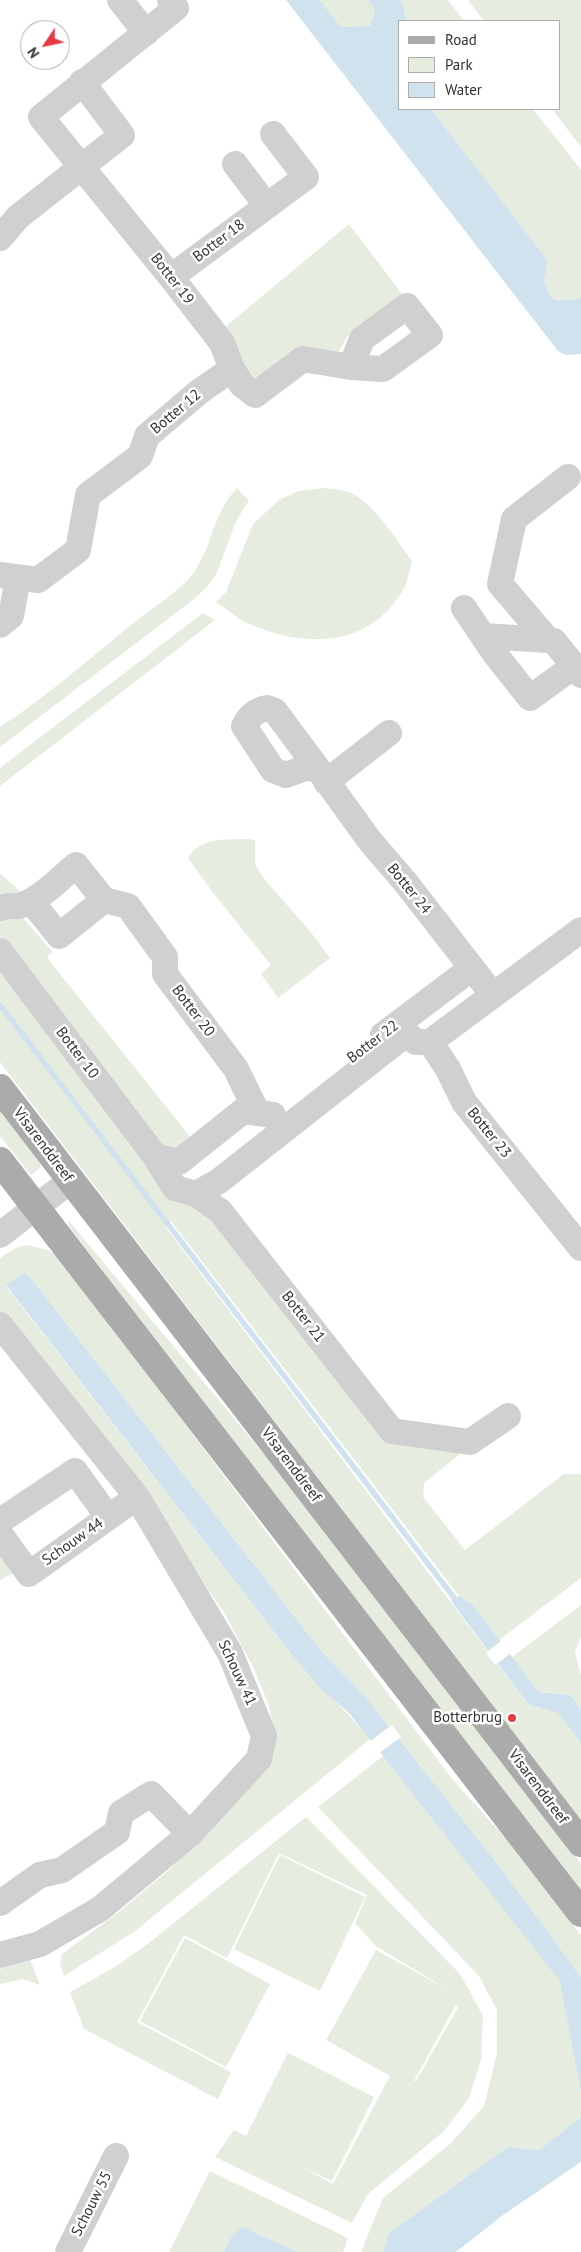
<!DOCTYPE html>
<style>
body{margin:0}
#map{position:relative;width:581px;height:2252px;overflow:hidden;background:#fff;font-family:"PT Sans",sans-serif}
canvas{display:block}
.legend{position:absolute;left:398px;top:20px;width:162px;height:90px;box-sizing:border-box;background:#fff;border:1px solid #adadad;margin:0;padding:6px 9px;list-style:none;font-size:15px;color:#333}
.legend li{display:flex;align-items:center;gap:10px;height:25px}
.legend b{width:25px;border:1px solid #adadad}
.north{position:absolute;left:20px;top:20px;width:50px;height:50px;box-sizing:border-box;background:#fff;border:1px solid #adadad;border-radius:50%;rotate:236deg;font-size:14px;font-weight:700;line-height:20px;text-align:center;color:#333}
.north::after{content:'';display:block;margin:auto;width:18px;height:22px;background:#e63946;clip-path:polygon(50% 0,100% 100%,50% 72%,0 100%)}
</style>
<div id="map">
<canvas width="581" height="2252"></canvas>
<ul class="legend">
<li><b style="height:6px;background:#ababab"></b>Road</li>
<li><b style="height:14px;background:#e6ecdf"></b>Park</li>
<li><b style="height:14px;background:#cfe2ee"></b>Water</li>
</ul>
<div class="north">N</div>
</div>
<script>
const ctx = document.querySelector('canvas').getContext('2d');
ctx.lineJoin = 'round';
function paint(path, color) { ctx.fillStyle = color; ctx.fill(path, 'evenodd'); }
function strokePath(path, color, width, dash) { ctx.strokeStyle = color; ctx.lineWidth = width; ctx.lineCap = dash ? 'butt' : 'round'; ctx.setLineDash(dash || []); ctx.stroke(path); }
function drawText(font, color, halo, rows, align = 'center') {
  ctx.font = font + ' "PT Sans",sans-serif'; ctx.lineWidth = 5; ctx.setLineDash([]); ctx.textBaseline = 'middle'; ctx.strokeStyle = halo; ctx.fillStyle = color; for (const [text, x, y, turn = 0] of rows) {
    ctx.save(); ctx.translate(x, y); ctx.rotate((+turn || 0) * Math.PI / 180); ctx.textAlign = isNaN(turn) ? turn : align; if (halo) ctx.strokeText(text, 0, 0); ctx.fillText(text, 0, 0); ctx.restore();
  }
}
const green = new Path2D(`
 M320 0H368L375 10 370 26 341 27Z
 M400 0H448L464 21H406L403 4Z
 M468 0H581V147L552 109H560V21H484Z
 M431 109H533L581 170V299L557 300 551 297 544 281 546 260Z
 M349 224 402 294 347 337 336 356 260 388 219 332Z
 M237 488 249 501C232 522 228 548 217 572 212 583 203 591 194 599L0 747V727C48 696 91 657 136 621 151 609 181 590 192 575 213 547 212 514 237 488Z
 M324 488C335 489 349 490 358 497 380 512 396 540 412 561 410 569 408 579 405 586 373 647 308 649 252 625 239 620 228 610 216 602L226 592 253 524 279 500 299 491Z
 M203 613 215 620 0 786V768Z
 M248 839 255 840V864L264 879 310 931 330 958 278 998 261 974 271 965 214 894 188 858C201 836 225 840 248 839Z
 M0 873 22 893 0 901Z
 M23 918 53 952 49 954 48 959 191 1138 178 1148 162 1149 4 944 0 936V922L3 919Z
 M0 973 169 1192 203 1200 392 1440 465 1450 424 1483 423 1497 465 1550 564 1474H581V1578L499 1640 471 1603 459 1596 171 1221 164 1225 528 1704 558 1713 581 1743V1822L0 1062Z
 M0 1109 41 1161 40 1168 31 1175 0 1136Z
 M68 1220 272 1464 501 1757 581 1864V1896L356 1607 69 1226Z
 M27 1245 48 1250 61 1259 453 1780 511 1844 581 1935V1977L492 1857 365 1696 322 1652 26 1272 6 1286 292 1655C317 1684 345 1709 370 1739L135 1931 64 1976 60 1965 62 1954 119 1912 169 1870 222 1816 275 1736 268 1703 253 1667 225 1614 141 1492 0 1312V1258L16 1248Z
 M0 1548 17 1571 0 1580Z
 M581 1605V1636L575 1652 581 1676V1709L570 1695 539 1692 512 1657Z
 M383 1756 561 1981 581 2093V2117L539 2150 508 2147 389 2233 383 2252H361L383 2198 450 2144 484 2106 497 2053V2010L479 1976 318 1807Z
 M306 1817 460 1974 483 2016 481 2060 469 2098 444 2131 368 2194 352 2223 215 2157 234 2130 246 2136 288 2053 374 2097 332 2181 300 2166 333 2184 390 2076 326 2040 376 1950 450 1991 376 1946 355 1923 367 1895 279 1853 227 1958 184 1935 137 2022 231 2072 218 2099 84 2029 70 1992 115 1967 149 1943ZM456 2004 458 2008 416 2081H414Z
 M280 1855 365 1897 320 1991 234 1949Z
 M185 1938 270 1984 226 2067 140 2021Z
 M30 1959 40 1985 23 1979 0 1984V1969Z
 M210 2171 348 2238 343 2252H298L242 2227 231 2237 224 2252H169Z`);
const water = new Path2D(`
 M286 0H320L341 27 370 26 375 10 368 0H400L403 4 406 21H400V109H431L547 260 544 281 551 297 557 300 581 299V354L566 355 558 351Z
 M26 1272 322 1652 365 1696 492 1857 581 1977V2093L560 1981 349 1713 321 1689 292 1655 6 1285Z
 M459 1596 471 1603 539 1692 570 1695 581 1709V1743L558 1713 528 1704 451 1601Z
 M581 2117V2162L503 2215 456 2252H383L389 2233 508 2147 539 2150Z
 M242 2227 298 2252H224L231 2237Z`);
const pier = new Path2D(`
 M502 1640 511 1653 495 1665 486 1653Z
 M392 1725 401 1737 378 1754 369 1742Z`);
const stream = new Path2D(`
 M0 1005 455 1599`);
const minor = new Path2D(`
 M120 0 146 33
 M170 0 176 8 41 117 171 277 222 343 232 369 242 385 255 395 303 359 351 367 362 339 407 306 430 335 383 369 351 367
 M235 164 266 205
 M0 238 18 217 122 135 82 82
 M171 277 306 177 273 134
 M568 477 514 519 500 584 548 640 554 641 581 675
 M0 575 38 580 78 550 88 495 140 456 147 436 200 391 232 369
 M464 608 495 654 530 698 574 666
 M0 625 11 616 18 578
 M483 636 548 640
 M267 708 275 711 318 769 305 768 286 775 273 770 244 726C249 716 256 710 267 708Z
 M318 769 370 841 406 883 493 995
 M326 782 389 733
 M31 901 59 936 104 900
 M0 908C10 904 15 908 22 905 42 898 60 878 76 865L104 900 128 906 165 957V974L236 1069 257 1112
 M0 951 155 1156 175 1188 196 1194 220 1211 392 1431 470 1442 508 1416
 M397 1025 416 1042H430L448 1069 464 1102 581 1248
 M383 1035 472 968
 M430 1042 581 930
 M155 1156 179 1162 243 1111 273 1115
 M196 1194 219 1181 406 1034
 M0 1235 70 1181
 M0 1325 137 1497 230 1653 264 1736 259 1759 190 1834 100 1909 40 1944 0 1955
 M0 1521 75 1471 108 1517
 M0 1534 29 1574 137 1497
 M0 1903 40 1875 62 1870 117 1832 121 1813 151 1794 190 1834
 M68 2252 116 2156`);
const major = new Path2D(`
 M0 1088 581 1843
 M0 1161 581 1913`);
const markers = [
 [512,1718,5,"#e63946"]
];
const streetNames = [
 ["Botter 18",219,241,-37],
 ["Botter 19",172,279,52],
 ["Botter 12",176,412,-40],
 ["Botter 24",409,889,51],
 ["Botter 20",193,1011,53],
 ["Botter 22",373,1042,-37],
 ["Botter 10",77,1053,53],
 ["Botter 23",489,1133,51],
 ["Visarenddreef",43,1145,53],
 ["Botter 21",303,1317,52],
 ["Visarenddreef",291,1465,53],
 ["Schouw 44",73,1542,-35],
 ["Schouw 41",237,1673,65],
 ["Visarenddreef",538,1787,53],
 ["Schouw 55",92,2204,-63]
];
const poiNames = [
 ["Botterbrug",502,1718]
];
paint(green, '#e6ecdf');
paint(water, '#cfe2ee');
paint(pier, '#fff');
strokePath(stream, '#cfe2ee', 5.5);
strokePath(minor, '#d0d0d0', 26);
strokePath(major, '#ababab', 28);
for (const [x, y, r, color] of markers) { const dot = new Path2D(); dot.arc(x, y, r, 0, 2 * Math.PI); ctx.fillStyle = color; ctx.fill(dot); strokePath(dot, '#fff', 2); }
drawText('15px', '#333', '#fff', streetNames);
drawText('15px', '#333', '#fff', poiNames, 'right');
</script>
